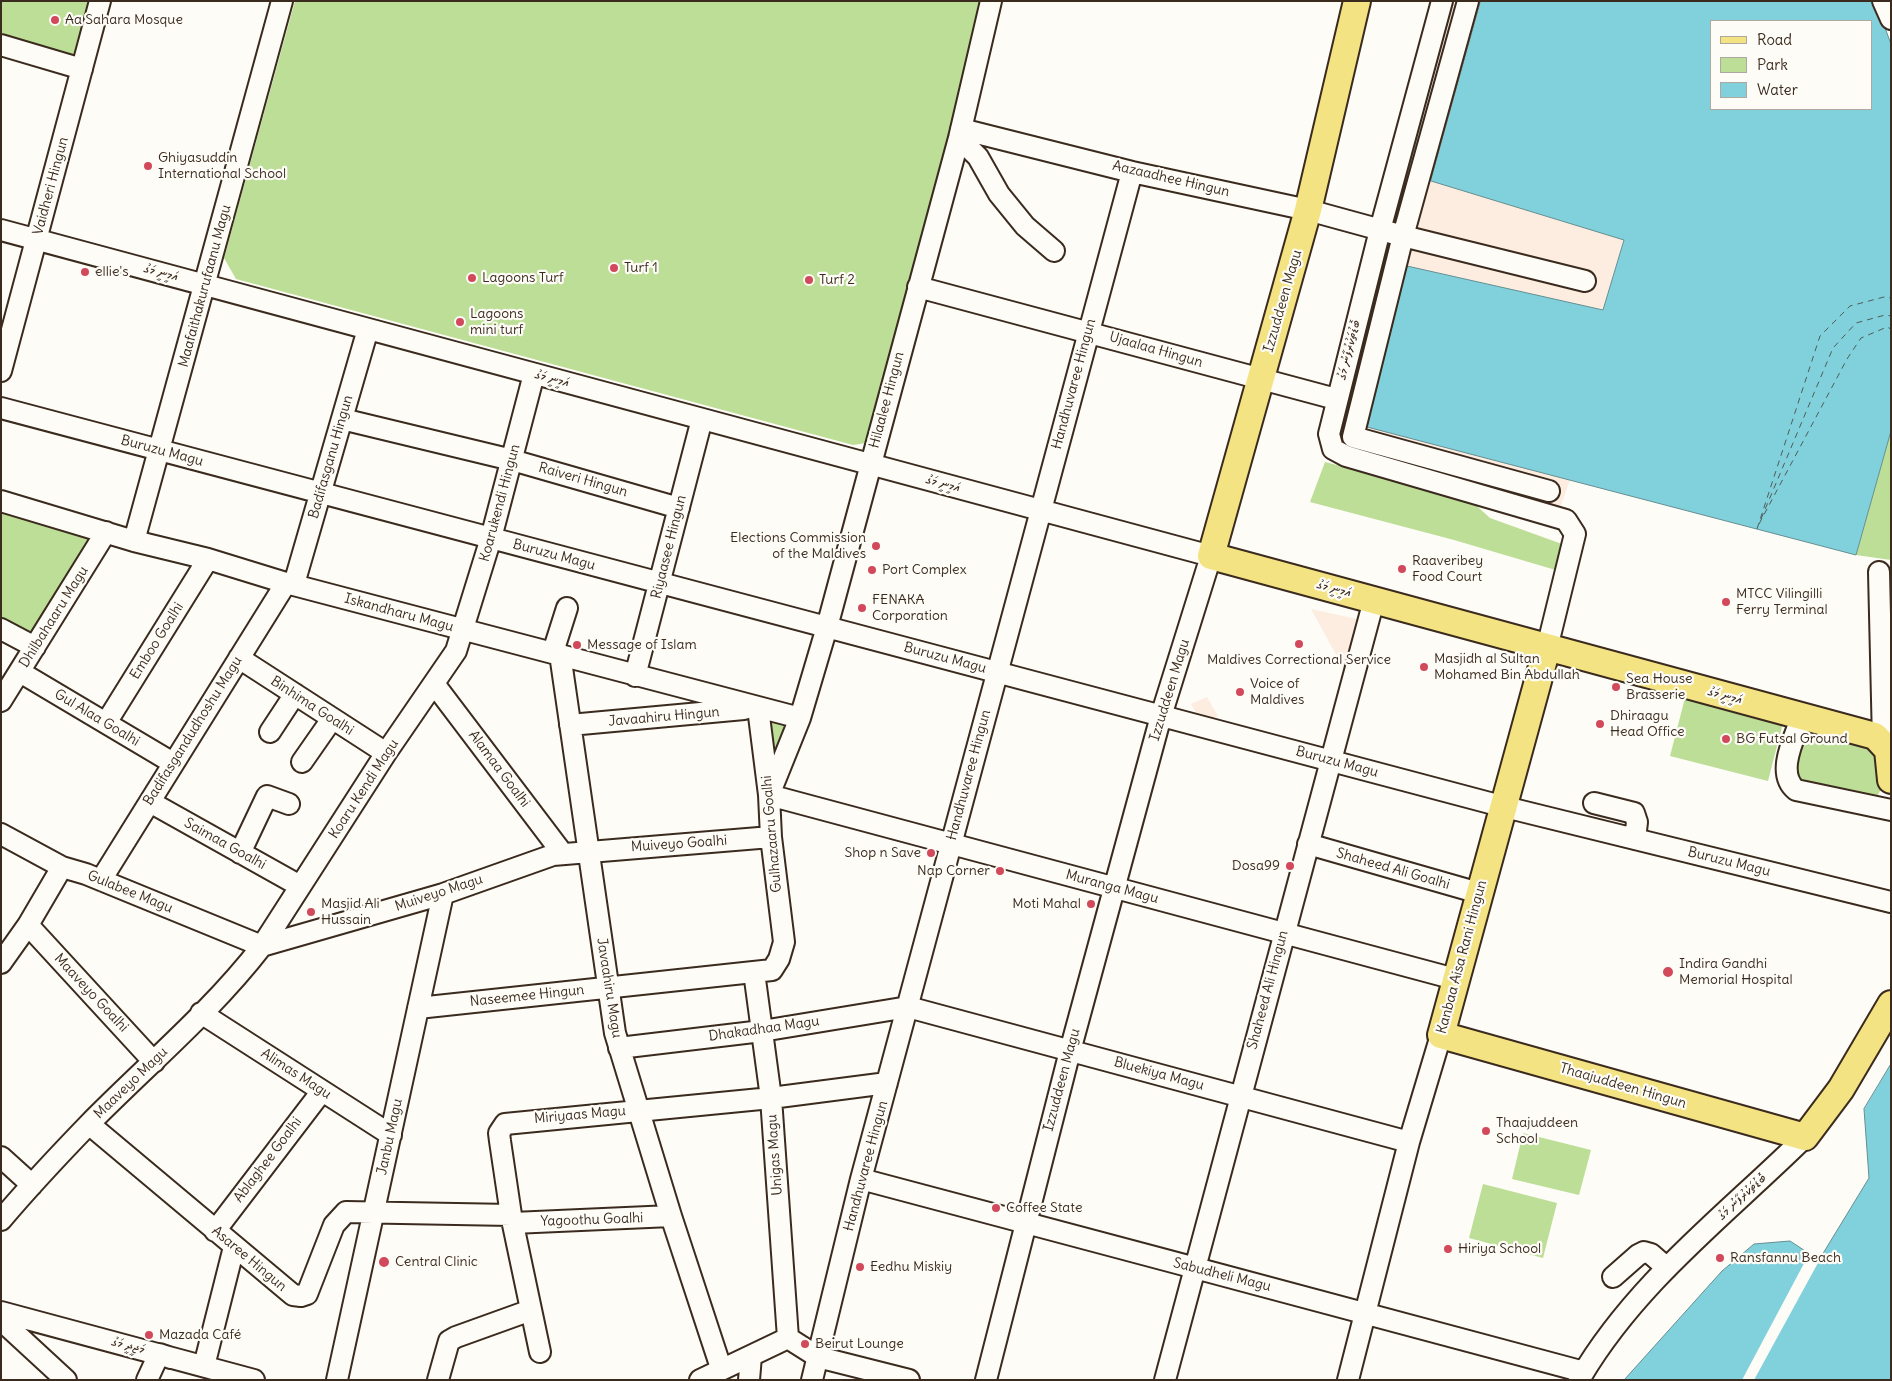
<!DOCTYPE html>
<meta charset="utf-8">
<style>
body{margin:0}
#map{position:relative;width:1892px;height:1381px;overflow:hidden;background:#fdfcf7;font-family:Delius,sans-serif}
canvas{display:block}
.frame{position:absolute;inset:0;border:2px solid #3b2a1e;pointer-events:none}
.legend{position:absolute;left:1710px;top:20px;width:162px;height:90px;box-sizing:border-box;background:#fdfcf7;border:1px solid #afa8a0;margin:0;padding:6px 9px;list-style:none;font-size:15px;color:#3b2a1e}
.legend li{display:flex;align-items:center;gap:10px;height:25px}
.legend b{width:25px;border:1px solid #afa8a0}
</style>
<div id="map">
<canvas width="1892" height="1381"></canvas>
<div class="frame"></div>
<ul class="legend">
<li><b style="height:6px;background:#f4e382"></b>Road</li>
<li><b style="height:14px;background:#bdde97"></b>Park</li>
<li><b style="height:14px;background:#81d1dd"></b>Water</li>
</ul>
</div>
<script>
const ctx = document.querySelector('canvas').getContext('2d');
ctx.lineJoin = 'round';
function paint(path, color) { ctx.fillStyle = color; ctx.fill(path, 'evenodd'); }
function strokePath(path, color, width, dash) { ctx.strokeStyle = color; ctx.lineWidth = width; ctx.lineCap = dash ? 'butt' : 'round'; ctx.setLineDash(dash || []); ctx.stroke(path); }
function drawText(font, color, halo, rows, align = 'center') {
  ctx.font = font + ' Delius,"Noto Sans Thaana",sans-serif'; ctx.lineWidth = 4.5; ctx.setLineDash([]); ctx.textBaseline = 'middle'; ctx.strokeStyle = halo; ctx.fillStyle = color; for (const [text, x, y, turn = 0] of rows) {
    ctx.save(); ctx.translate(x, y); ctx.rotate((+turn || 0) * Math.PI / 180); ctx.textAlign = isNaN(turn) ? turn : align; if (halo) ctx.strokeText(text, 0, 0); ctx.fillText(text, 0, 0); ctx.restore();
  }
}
const built = new Path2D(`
 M1454 1H1481L1432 181 1624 239 1603 311 1407 266 1367 426 1570 480 1559 511 1337 446Z
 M1311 609 1357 619 1345 671Z
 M1207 697 1218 716 1202 724 1191 704Z`);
const green = new Path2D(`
 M1 1H94L77 61 1 38Z
 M295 1H986L866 443 853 445 236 279 224 258Z
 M1891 431V560L1856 555Z
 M1325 462 1468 498 1490 518 1562 544 1559 571 1454 540 1310 502Z
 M1 510 106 532 35 647 1 629Z
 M1685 698 1783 723 1768 781 1670 756Z
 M758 708 800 718 769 795Z
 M1814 731 1873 747 1879 752 1881 789 1876 799 1804 788 1795 772 1804 737 1807 733Z
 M1523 1133 1591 1150 1579 1195 1512 1179Z
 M1483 1184 1557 1203 1543 1258 1469 1238Z`);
const water = new Path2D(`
 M1481 1H1875L1891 44V431L1856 555 1367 427 1407 266 1603 310 1624 240 1431 181ZM1711 21H1871V109H1711Z
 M1891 1064V1380H1624L1722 1271 1754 1244 1790 1241 1819 1260 1869 1178 1864 1109Z`);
const pier = new Path2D(`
 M1809 1254 1819 1261 1754 1380H1742Z`);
const ferry = new Path2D(`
 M1761 519 1833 348 1856 323 1885 315 1891 316
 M1759 524 1847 359 1861 338 1887 327 1891 329
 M1757 529 1820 336 1850 306 1884 297 1891 298`);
const minor = new Path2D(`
 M1442 1 1380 230 1329 434 1333 449 1346 456 1566 520 1575 534 1547 648
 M1883 1 1891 19
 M1 45 82 69
 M961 129 1132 172 1308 210 1403 236 1468 1
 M959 138 978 157 999 194 1025 226 1054 251
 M1 230 1211 556 1161 716 1070 1051 986 1380
 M918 287 1336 399
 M1 371 100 1
 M1 408 1505 807 1891 902
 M342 419 512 460 679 508
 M1549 491 1353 437 1403 236 1585 281
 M1 501 134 541 208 559 286 583 800 718
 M134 541 282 1
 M1879 572 1883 742
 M294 584 368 329
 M1 629 35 647
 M553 652 567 608
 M560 654 615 1033 671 1216 721 1368
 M239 658 386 753
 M20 672 173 763
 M635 676 702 419
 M435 685 563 854
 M1 701 106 532
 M1802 716C1795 737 1775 773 1796 790L1891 810
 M106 723 208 559
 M570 725 744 709
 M270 732 295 694
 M302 762 332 719
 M769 795 800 718 827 627 959 138 991 1
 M769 795 1455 979
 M150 802 300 886
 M1594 803 1634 813 1637 822 1635 839
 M1 834 62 867 86 874 262 946
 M1308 844 1479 893
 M240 853 267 796 289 804
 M101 880 286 583
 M28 925 154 1062
 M262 946 443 894 553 855 771 837
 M1 963 28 925 62 867
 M754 972 771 1098 788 1338
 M418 1008 772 970 779 959 784 942 771 837 769 795 758 708
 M201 1013 391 1135
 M619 1048 762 1031 908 1007 1409 1142
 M89 1124 293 1295 301 1296 307 1294 334 1225 346 1212 511 1215
 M1 1157 32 1185
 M861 1179C1102 1244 1343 1306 1584 1372
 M1 1220C29 1187 59 1155 89 1124 147 1065 211 1012 262 946L386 753 456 651 491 538 534 374
 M513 1223 671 1216
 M215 1231 322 1091
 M1613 1277 1638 1255 1644 1252 1651 1254 1667 1268
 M1 1312 254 1380
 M1 1320 66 1380
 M540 1352 511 1215 500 1141 499 1133 505 1124 771 1098 887 1083
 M204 1366 234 1247
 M147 1380 159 1354 171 1358
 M337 1380 443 894
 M438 1380 447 1348 449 1341 456 1337 531 1310
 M700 1380 788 1338 818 1357 909 1380
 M749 1380 751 1356
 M812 1380 861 1179 1132 172
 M1165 1380 1374 600
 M1348 1380 1409 1142 1441 1035
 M1579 1380C1635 1283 1727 1214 1805 1137`);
const major = new Path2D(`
 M1357 1 1308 210 1211 556 1875 736 1888 750 1891 780
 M1547 648 1441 1035 1805 1137 1841 1089 1891 1004`);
const markers = [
 [55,20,5,"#d1495b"],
 [148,166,5,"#d1495b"],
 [614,268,5,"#d1495b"],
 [85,272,5,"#d1495b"],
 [472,278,5,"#d1495b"],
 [809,280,5,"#d1495b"],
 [460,322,5,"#d1495b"],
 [876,546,5,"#d1495b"],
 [1402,569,5,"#d1495b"],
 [872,570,5,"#d1495b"],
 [1726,602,5,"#d1495b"],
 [862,608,5,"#d1495b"],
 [1299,644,5,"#d1495b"],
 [577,645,5,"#d1495b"],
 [1424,667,5,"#d1495b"],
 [1616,687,5,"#d1495b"],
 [1240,692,5,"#d1495b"],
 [1600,724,5,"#d1495b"],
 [1726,739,5,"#d1495b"],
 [931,853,5,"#d1495b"],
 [1290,866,5,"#d1495b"],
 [1000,871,5,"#d1495b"],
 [1091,904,5,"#d1495b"],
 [311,912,5,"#d1495b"],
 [1668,972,6,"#d1495b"],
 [1486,1131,5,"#d1495b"],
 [996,1208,5,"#d1495b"],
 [1448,1249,5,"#d1495b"],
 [1720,1258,5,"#d1495b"],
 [384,1262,6,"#d1495b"],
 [860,1267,5,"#d1495b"],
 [149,1335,5,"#d1495b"],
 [805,1344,5,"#d1495b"]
];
const poiNames = [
 ["Aa Sahara Mosque",65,20],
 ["Ghiyasuddin",158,158],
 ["International School",158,174],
 ["Turf 1",624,268],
 ["ellie's",95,272],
 ["Lagoons Turf",482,278],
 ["Turf 2",819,280],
 ["Lagoons",470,314],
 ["mini turf",470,330],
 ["Elections Commission",866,538,"right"],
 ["of the Maldives",866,554,"right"],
 ["Raaveribey",1412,561],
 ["Food Court",1412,577],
 ["Port Complex",882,570],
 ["MTCC Vilingilli",1736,594],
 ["Ferry Terminal",1736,610],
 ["FENAKA",872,600],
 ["Corporation",872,616],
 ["Message of Islam",587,645],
 ["Masjidh al Sultan",1434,659],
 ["Mohamed Bin Abdullah",1434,675],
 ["Maldives Correctional Service",1299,660,"center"],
 ["Sea House",1626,679],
 ["Brasserie",1626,695],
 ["Voice of",1250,684],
 ["Maldives",1250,700],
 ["Dhiraagu",1610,716],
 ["Head Office",1610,732],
 ["BG Futsal Ground",1736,739],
 ["Shop n Save",921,853,"right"],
 ["Dosa99",1280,866,"right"],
 ["Nap Corner",990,871,"right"],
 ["Masjid Ali",321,904],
 ["Hussain",321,920],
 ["Moti Mahal",1081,904,"right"],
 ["Indira Gandhi",1679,964],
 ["Memorial Hospital",1679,980],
 ["Thaajuddeen",1496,1123],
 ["School",1496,1139],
 ["Coffee State",1006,1208],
 ["Hiriya School",1458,1249],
 ["Ransfannu Beach",1730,1258],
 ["Central Clinic",395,1262],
 ["Eedhu Miskiy",870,1267],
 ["Mazada Café",159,1335],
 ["Beirut Lounge",815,1344]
];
const streetNames = [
 ["Aazaadhee Hingun",1171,179,13],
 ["Vaidheri Hingun",51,186,-75],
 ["އަމީނީ މަގު",161,273,15],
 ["Maafaithakurufaanu Magu",205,286,-75],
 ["Izzuddeen Magu",1283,301,-74],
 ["Ujaalaa Hingun",1156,350,16],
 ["ބޮޑުތަކުރުފާނު މަގު",1349,350,-76],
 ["އަމީނީ މަގު",552,379,15],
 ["Handhuvaree Hingun",1074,384,-75],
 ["Hilaalee Hingun",887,400,-75],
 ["Buruzu Magu",162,451,15],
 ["Badifasganu Hingun",331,457,-74],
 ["Raiveri Hingun",583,480,16],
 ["އަމީނީ މަގު",943,484,15],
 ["Koarukendi Hingun",500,503,-75],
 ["Riyaasee Hingun",669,547,-76],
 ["Buruzu Magu",554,555,15],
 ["އަމީނީ މަގު",1334,589,15],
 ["Iskandharu Magu",399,613,15],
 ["Dhilbahaaru Magu",54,617,-58],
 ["Emboo Goalhi",157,641,-58],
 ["Buruzu Magu",945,658,15],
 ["Izzuddeen Magu",1170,690,-73],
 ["އަމީނީ މަގު",1725,696,15],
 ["Binhima Goalhi",312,706,33],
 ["Javaahiru Hingun",664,717,-5],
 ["Gul Alaa Goalhi",97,718,31],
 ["Badifasgandudhoshu Magu",193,731,-58],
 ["Buruzu Magu",1337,762,15],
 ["Alamaa Goalhi",499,769,53],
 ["Handhuvaree Hingun",969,775,-75],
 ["Koaru Kendi Magu",364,789,-57],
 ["Gulhazaaru Goalhi",772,834,-95],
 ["Saimaa Goalhi",225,844,29],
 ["Muiveyo Goalhi",679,844,-4],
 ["Buruzu Magu",1729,862,14],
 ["Shaheed Ali Goalhi",1393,869,16],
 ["Muranga Magu",1112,887,15],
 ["Gulabee Magu",130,892,22],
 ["Muiveyo Magu",439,893,-18],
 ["Kanbaa Aisa Rani Hingun",1462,957,-75],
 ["Javaahiru Magu",609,988,81],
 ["Shaheed Ali Hingun",1268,990,-75],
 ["Maaveyo Goalhi",91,993,47],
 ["Naseemee Hingun",527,996,-6],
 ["Dhakadhaa Magu",764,1029,-8],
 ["Alimas Magu",296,1074,33],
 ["Bluekiya Magu",1159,1074,15],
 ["Izzuddeen Magu",1062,1080,-75],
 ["Maaveyo Magu",131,1083,-44],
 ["Thaajuddeen Hingun",1623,1086,16],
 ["Miriyaas Magu",580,1115,-5],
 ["Janbu Magu",390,1137,-78],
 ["Unigas Magu",775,1155,-94],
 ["Ablaghee Goalhi",268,1160,-53],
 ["Handhuvaree Hingun",866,1166,-75],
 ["ބޮޑުތަކުރުފާނު މަގު",1742,1197,-43],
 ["Yagoothu Goalhi",592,1220,-2],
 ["Asaree Hingun",249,1259,40],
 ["Sabudheli Magu",1222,1275,14],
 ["މަޖީދީ މަގު",128,1346,15]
];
paint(built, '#fdede1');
paint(green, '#bdde97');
paint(water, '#81d1dd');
strokePath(water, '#658e91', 1);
paint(pier, '#fdfcf7');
strokePath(ferry, '#505c57', 1, [6, 5]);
strokePath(minor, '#3b2a1e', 24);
strokePath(major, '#3b2a1e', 30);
strokePath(minor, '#fdfcf7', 20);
strokePath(major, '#f4e382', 26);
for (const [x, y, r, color] of markers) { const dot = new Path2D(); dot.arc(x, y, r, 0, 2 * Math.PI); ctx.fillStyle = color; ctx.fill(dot); strokePath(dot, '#fdfcf7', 2); }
drawText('14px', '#3b2a1e', '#fdfcf7', poiNames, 'left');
drawText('14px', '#3b2a1e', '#fdfcf7', streetNames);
</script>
